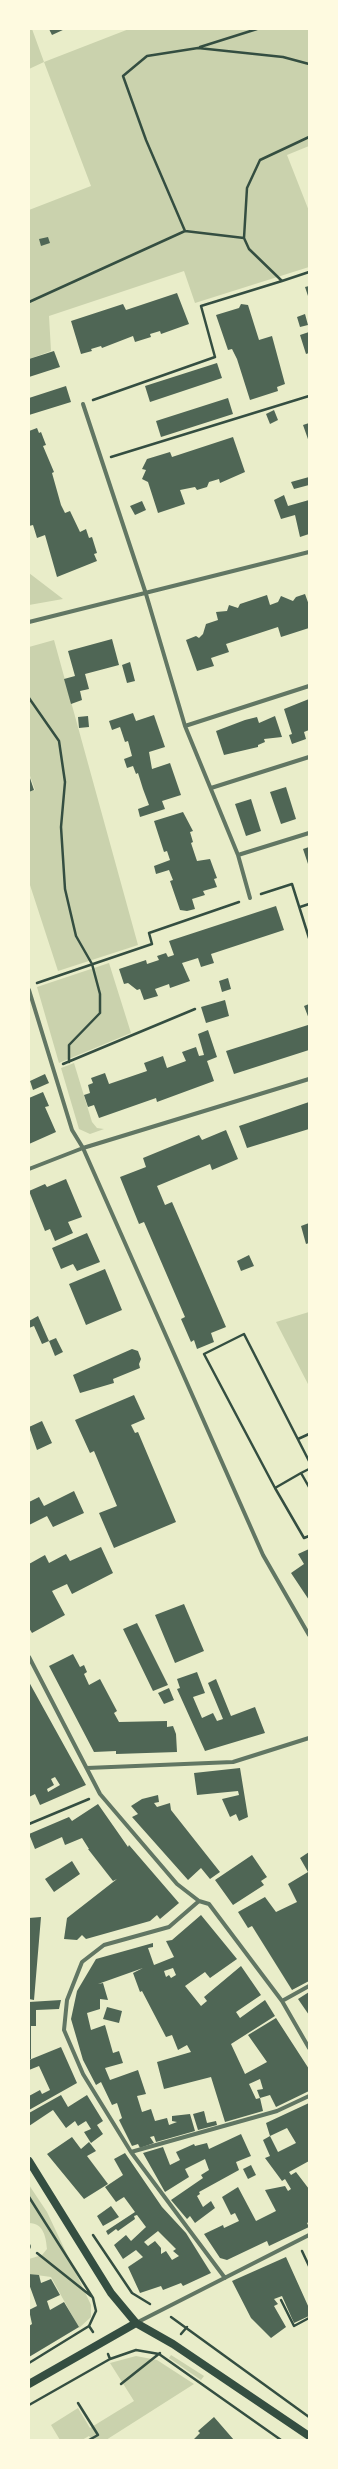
<!DOCTYPE html>
<style>
body{margin:0}
#map{position:relative;width:338px;height:2469px;overflow:hidden;background:#e9edc9;font-family:Overpass,sans-serif}
canvas{display:block}
.frame{position:absolute;inset:0;border:30px solid #fefae0;pointer-events:none}
</style>
<div id="map">
<canvas width="338" height="2469"></canvas>
<div class="frame"></div>
</div>
<script>
const ctx = document.querySelector('canvas').getContext('2d');
ctx.lineJoin = 'round';
function paint(path, color) { ctx.fillStyle = color; ctx.fill(path, 'evenodd'); }
function strokePath(path, color, width, dash) { ctx.strokeStyle = color; ctx.lineWidth = width; ctx.lineCap = dash ? 'butt' : 'round'; ctx.setLineDash(dash || []); ctx.stroke(path); }
const green = new Path2D(`
 M29 29H32L44 62 129 29H309V146L287 155 309 211V267L195 303 184 271 49 316 51 351 29 359V210L91 186 44 62 29 69Z
 M29 573 63 599 29 605Z
 M54 640 138 945 58 971 29 882V792L35 790 29 773V647Z
 M109 963 131 1033 59 1063 37 987Z
 M74 1063 92 1122 97 1128 104 1129 90 1134 79 1129 61 1068Z
 M309 1312V1386L276 1322Z
 M29 2185 47 2212 91 2305V2317L79 2328 51 2277 29 2274V2259L42 2255 47 2249C46 2238 44 2223 29 2223Z
 M171 2355 204 2376 201 2380 169 2358Z
 M136 2356 157 2360 194 2384 106 2440H92L89 2436 82 2440H60L51 2425 78 2408 90 2428 134 2401 110 2363Z`);
const building = new Path2D(`
 M49 29H65L52 35Z
 M48 237 50 243 41 246 39 239Z
 M309 286V299L305 287Z
 M177 293 189 324 161 334 160 331 150 334 151 337 135 342 133 336 102 348 101 346 91 349 92 351 81 354 71 321 123 304 126 310Z
 M241 304 248 305 259 340 272 336 285 384 277 387 278 391 250 400 237 359 232 349 228 350 216 315 239 308Z
 M305 314 308 325 300 327 297 317Z
 M309 332V353L306 354 300 335Z
 M54 351 60 367 29 377V359Z
 M217 363 222 378 150 402 145 386Z
 M66 386 71 402 29 415V398Z
 M228 398 233 414 161 437 156 421Z
 M274 410 278 420 270 424 266 414Z
 M309 423V442L303 425Z
 M37 428 39 433 41 432 46 445 43 446 54 472 52 473 61 505 65 513 70 511 80 532 86 529 89 538 92 537 97 553 94 554 97 561 57 577 45 535 37 538 33 525 29 526V431Z
 M233 437 245 472 220 483 219 479 209 482 207 487 197 490 195 487 180 490 185 504 158 513 148 482 142 479 146 470 142 469 147 459 170 452 172 457Z
 M309 477V485L294 489 291 482Z
 M284 495 288 506 309 500V534L300 537 295 515 281 519 274 500Z
 M142 501 146 510 135 515 130 506Z
 M305 594 309 605V628L281 637 278 627 226 644 229 652 211 658 214 666 197 671 186 640 196 636 199 638 203 634 206 624 218 620 216 612 227 611 229 605 238 608 240 604 267 595 270 605 278 602 281 596 293 601 296 597Z
 M112 639 119 665 85 674 89 689 80 691 82 700 71 704 64 679 75 676 68 651Z
 M130 662 135 681 127 683 122 665Z
 M309 699V730L304 732 306 739 292 744 289 735 292 734 284 709Z
 M133 713 136 721 154 715 165 747 149 752 152 769 170 763 181 795 162 801 165 809 140 817 138 809 149 805 143 789 138 773 136 774 133 766 127 768 124 759 132 756 128 741 125 742 120 727 112 730 109 721Z
 M88 716 89 727 79 728 78 717Z
 M275 716 282 737 264 739 265 742 258 745V747L224 755 216 731 245 720 257 717 259 723Z
 M29 775 34 790 29 792Z
 M286 787 296 819 281 824 270 792Z
 M251 799 261 831 246 836 235 804Z
 M183 812 193 831 190 832 193 842 191 843 197 861 210 859 217 878 214 879 217 887 203 891 205 895 192 899 195 909 187 911 180 910 170 881 173 880 169 870 156 874 154 866 170 860 167 851 164 852 154 821Z
 M309 847V867L303 849Z
 M276 906 284 930 211 954 214 963 201 967 198 958 182 963 190 981 170 988 169 984 155 989 158 996 144 1000 140 989 137 990 128 983 124 984 119 969 146 960 147 964 159 960 157 956 166 953 168 957 174 955 169 941Z
 M228 978 231 989 222 992 219 981Z
 M225 1000 229 1016 206 1023 201 1007Z
 M309 1004V1019L304 1006Z
 M308 1025 309 1050 234 1074 226 1051Z
 M208 1030 217 1057 207 1061 214 1081 157 1102 156 1098 99 1118 94 1105 88 1107 84 1095 90 1093 88 1085 93 1083 91 1078 105 1073 109 1084 147 1071 144 1063 163 1056 167 1068 186 1061 182 1052 196 1047 199 1056 204 1055 198 1034Z
 M45 1074 49 1083 33 1090 30 1081Z
 M43 1092 49 1106 45 1107 56 1132 29 1144V1098Z
 M309 1102V1129L247 1148 239 1126Z
 M226 1130 238 1159 212 1170 210 1164 157 1186 165 1205 172 1202 226 1327 211 1333 214 1342 197 1349 194 1340 191 1342 181 1319 185 1317 144 1222 139 1224 120 1177 146 1167 143 1158 199 1135 202 1140Z
 M66 1179 82 1217 68 1222 73 1233 55 1241 50 1229 45 1231 29 1191 45 1184 47 1187Z
 M309 1223V1243L306 1244 301 1226Z
 M87 1233 100 1262 77 1271 73 1264 61 1269 52 1248Z
 M249 1255 254 1266 241 1271 237 1261Z
 M105 1269 122 1310 86 1325 69 1284Z
 M38 1316 49 1341 42 1344 34 1326 29 1328V1321Z
 M56 1338 63 1352 55 1356 49 1341Z
 M132 1349 138 1351 141 1359 139 1364 140 1368 113 1379 114 1383 80 1393 73 1375Z
 M134 1395 145 1419 131 1425 135 1433 138 1432 176 1522 114 1548 99 1513 117 1506 94 1451 90 1453 75 1420Z
 M42 1421 52 1443 37 1450 29 1427Z
 M74 1491 84 1513 53 1527 47 1516 29 1525V1502L39 1497 44 1506Z
 M101 1547 113 1573 72 1594 67 1584 52 1591 65 1615 32 1633 29 1628V1564L45 1555 49 1563 66 1554 70 1561Z
 M309 1549V1600L291 1573 304 1564 298 1554Z
 M184 1604 204 1651 175 1663 155 1615Z
 M137 1623 168 1685 153 1691 123 1629Z
 M73 1654 80 1667 84 1665 87 1672 84 1674 89 1685 100 1679 117 1711 114 1713 119 1722 167 1721V1727L173 1726 176 1734 177 1752 116 1754V1751L94 1752 49 1666Z
 M197 1672 205 1693 193 1697 202 1718 213 1713 217 1721 223 1719 208 1683 216 1679 231 1716 255 1707 265 1733 205 1751 177 1689 180 1688 177 1679Z
 M29 1682 86 1785 40 1805 35 1794 29 1797ZM55 1777 60 1785 48 1792 47 1789 54 1785 51 1779Z
 M169 1688 174 1700 164 1704 158 1693Z
 M240 1768 248 1817 239 1821 236 1814 230 1817 222 1799 239 1795 238 1791 197 1795 194 1773Z
 M158 1795 159 1802 154 1803 157 1807 170 1803 171 1810 220 1872 210 1879 201 1868 188 1880 132 1817 138 1814 131 1806 142 1799Z
 M98 1804 128 1847 129 1845 179 1903 160 1919 157 1915 150 1921 86 1939 82 1935 77 1940 64 1939 67 1918 117 1879 113 1881 88 1849H89L82 1838 65 1845 62 1837 35 1849 29 1834 69 1817 72 1821Z
 M309 1852V1981L292 1990 252 1926 248 1928 238 1912 265 1897 276 1912 297 1902 288 1884 308 1872 300 1858Z
 M252 1855 267 1877 261 1881 264 1885 233 1905 215 1880Z
 M72 1861 80 1874 54 1892 45 1879Z
 M201 1915 237 1959 210 1978 205 1972 185 1986 201 2006 207 2001 204 1997 241 1966 261 1995 236 2012 240 2018 265 2000 275 2016 231 2044 245 2074 267 2062 248 2035 276 2018 309 2069V2091L276 2107 270 2095 260 2098 257 2090 263 2089 260 2079 249 2084 256 2099 260 2098 263 2111 225 2122 211 2077 164 2089 157 2062 191 2052 187 2045 178 2050 172 2035 166 2037 142 1991 140 1992 133 1973 143 1968 98 1984 103 1983 108 2000 100 1999V2009L87 2013 91 2030 105 2025 113 2053 119 2051 123 2063 105 2068 110 2080 138 2070 146 2094 137 2096 142 2112 151 2109 155 2121 167 2118 169 2125 177 2122 172 2121V2116L190 2114 195 2131 156 2142 154 2136 150 2137 154 2143 140 2148 138 2144 132 2146 119 2120 122 2118 117 2103 112 2105 101 2082 96 2085 83 2060 71 2019 77 1991 96 1959 153 1943V1947L148 1948 154 1965 174 1957 166 1941 172 1940ZM173 1968 176 1975 171 1978 169 1975 166 1977 164 1971Z
 M41 1917 34 2000 29 1999V1918Z
 M309 1992V2015L298 1999Z
 M61 2000 59 2009 36 2010V2026H31V2059H29V2002Z
 M107 2007 122 2011 119 2023 103 2019Z
 M61 2047 77 2083 29 2110V2096L40 2090 42 2094 50 2090 39 2066 29 2070V2060Z
 M61 2095 68 2107 87 2095 103 2121 97 2125 103 2134 91 2143 84 2132 91 2129 86 2121 78 2126 75 2121 66 2128 53 2110 29 2126V2113Z
 M309 2103V2161L289 2172 291 2175 296 2172 309 2189V2222L307 2223 309 2227 269 2246 267 2241 227 2260 220 2258 204 2234 223 2225 224 2228 239 2221 235 2213 231 2215 222 2197 238 2187 256 2221 276 2211 265 2190 285 2186 288 2191 291 2189 285 2179 282 2181 265 2158 270 2156 263 2140 270 2136 278 2152 296 2143 287 2128 270 2136 266 2123Z
 M204 2111 207 2123 216 2121 217 2125 198 2130 193 2114Z
 M241 2134 251 2156 236 2162 239 2170 199 2192 200 2194 197 2196 203 2207 211 2201 215 2208 195 2223 190 2216 187 2219 171 2200 203 2178 201 2175 209 2170 205 2159 185 2169 189 2177 165 2192 143 2153 163 2147 170 2165 180 2160 176 2152 194 2144 195 2146 207 2143 209 2149Z
 M72 2137 81 2149 89 2142 96 2151 87 2156 108 2184 84 2199 47 2154Z
 M125 2153 162 2207 186 2233 211 2273 183 2286 181 2283 163 2290 161 2286 140 2293 128 2267 143 2257 136 2250 123 2259 114 2245 126 2235 131 2241 146 2227 137 2215 134 2216 135 2219 118 2231 116 2229 108 2235 106 2231 135 2212 124 2197 116 2202 105 2187 123 2175 114 2159ZM158 2231 176 2249 173 2251 179 2256 172 2260 166 2251 161 2254V2248L155 2241 148 2246 144 2242Z
 M251 2165 256 2175 248 2179 243 2169Z
 M111 2206 119 2217 103 2226 97 2216Z
 M286 2257 309 2308V2316L294 2323 282 2296 274 2299 278 2304 274 2306 286 2327 271 2338 251 2318 232 2281Z
 M29 2274 39 2275 41 2283 51 2279 60 2295 47 2301 50 2310 64 2302 79 2327 29 2357V2326L32 2324 29 2310 37 2306 29 2284Z
 M214 2417 234 2440H193L200 2433 198 2431Z`);
const path = new Path2D(`
 M200 47 257 29
 M185 231 146 140 123 76 147 56 198 48 283 57 309 64
 M244 238 249 249 282 281 309 272
 M29 302 185 231 244 238 247 188 260 160 309 137
 M93 400 215 357 201 306 282 281
 M111 457 309 396
 M29 698 59 741 65 782 61 827 65 889 76 936 92 964 100 994V1013L69 1045V1062
 M261 894 292 884 309 938
 M300 907 309 904
 M37 983 152 944 149 933 239 902
 M63 1064 195 1009
 M298 1439 309 1434
 M301 1473 309 1469
 M309 1487 301 1473 275 1488 304 1538 309 1536
 M275 1488 204 1354 244 1334 309 1461
 M29 1824 89 1799
 M29 2197 93 2298 96 2311 89 2326 93 2332
 M93 2235 132 2293 150 2304
 M302 2251 309 2266
 M37 2253 91 2296
 M281 2300 294 2326 309 2318
 M171 2317 309 2417
 M181 2334 187 2327
 M108 2354 110 2359 136 2350 159 2354 281 2440
 M29 2363 89 2326
 M121 2384 160 2353
 M78 2403 98 2435 89 2440
 M29 2405 110 2359`);
const minor = new Path2D(`
 M83 404 146 594 185 726 238 855 250 898
 M29 622 309 552
 M185 726 309 686
 M211 788 309 757
 M238 855 309 833
 M29 990 72 1130 83 1148 263 1555 309 1635
 M29 1169 83 1148 309 1079
 M29 1657 100 1794 177 1884 199 1901 209 1904 282 2001 309 2048
 M87 1768 233 1762 309 1738
 M199 1901 169 1927 104 1945 82 1962 67 2000 64 2030 83 2074 131 2152 225 2278
 M282 2001 309 1986
 M131 2152 277 2111 309 2096
 M29 2247V2246
 M136 2323 309 2235`);
const secondary = new Path2D(`
 M29 2161 111 2293 136 2323 173 2344 309 2436
 M29 2384 136 2323`);
paint(green, '#cad2ad');
paint(building, '#4f6655');
strokePath(path, '#344e41', 2.5);
strokePath(minor, '#617663', 4);
strokePath(secondary, '#344e41', 8);
</script>
